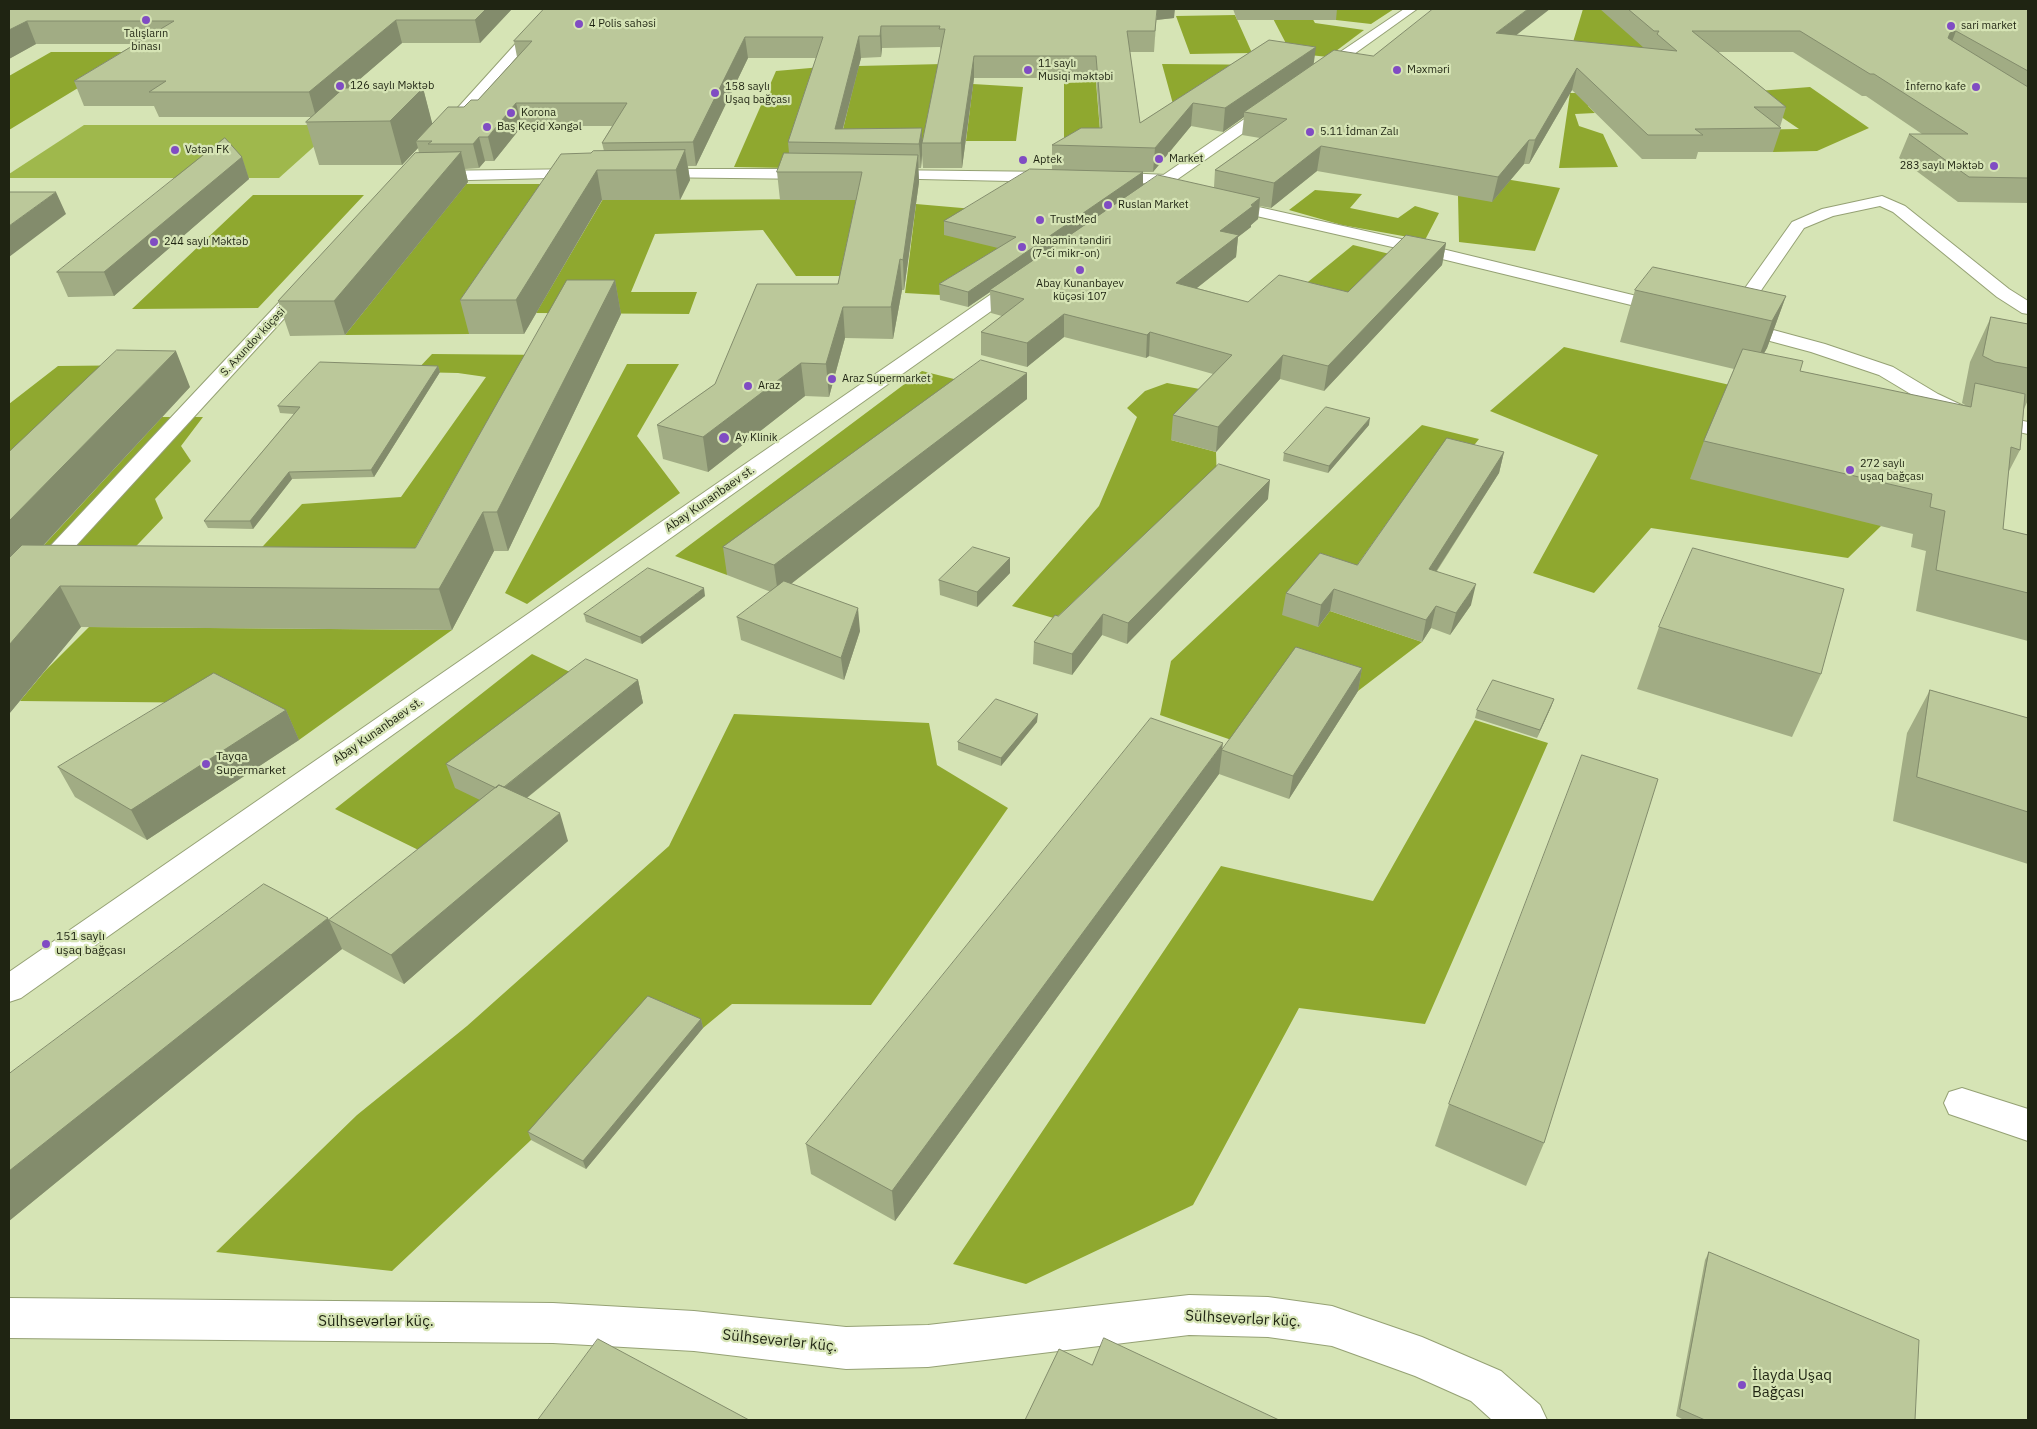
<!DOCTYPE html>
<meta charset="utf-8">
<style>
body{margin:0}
#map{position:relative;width:2037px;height:1429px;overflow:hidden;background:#d6e4b5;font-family:"IBM Plex Sans",sans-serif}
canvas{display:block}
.frame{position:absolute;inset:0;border:10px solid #1f2412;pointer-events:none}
</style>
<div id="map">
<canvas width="2037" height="1429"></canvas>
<div class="frame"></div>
</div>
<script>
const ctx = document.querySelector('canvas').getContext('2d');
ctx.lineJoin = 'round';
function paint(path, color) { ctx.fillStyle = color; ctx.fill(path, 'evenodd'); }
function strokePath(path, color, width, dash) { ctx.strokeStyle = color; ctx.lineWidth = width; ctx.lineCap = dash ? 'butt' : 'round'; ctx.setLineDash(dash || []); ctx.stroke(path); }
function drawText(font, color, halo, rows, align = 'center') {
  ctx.font = font + ' "IBM Plex Sans",sans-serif'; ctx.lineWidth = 4.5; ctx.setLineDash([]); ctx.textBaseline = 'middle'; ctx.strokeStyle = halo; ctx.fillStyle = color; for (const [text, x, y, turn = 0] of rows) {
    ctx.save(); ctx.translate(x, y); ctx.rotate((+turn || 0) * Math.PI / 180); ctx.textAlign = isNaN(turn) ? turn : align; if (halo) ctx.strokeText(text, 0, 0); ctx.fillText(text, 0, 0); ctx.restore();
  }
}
const green = new Path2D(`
 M84 125H338L279 178H9V174Z`);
const forest = new Path2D(`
 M1268 9H1307L1315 23 1364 30 1328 57 1291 53Z
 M1329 9H1394L1371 24 1336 20Z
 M1583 9H1650L1681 82 1567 62Z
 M1235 15 1252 53 1190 54 1176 16Z
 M51 52H137L9 130V76Z
 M943 64 928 141 840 142 858 66Z
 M1162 64 1288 65 1173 104Z
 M822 67 790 168 734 167 776 71Z
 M1096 82 1101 143H1064V83Z
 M973 84 1023 87 1016 141H966Z
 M1810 87 1869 128 1817 151 1773 152 1758 139 1742 130 1799 129 1771 110 1706 95Z
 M1570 93H1646L1588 106 1595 113 1575 114 1579 126 1603 134 1618 167 1559 168Z
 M1505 179 1560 188 1535 251 1459 242 1458 196Z
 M466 184H567L469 334 345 335Z
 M1315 190 1362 194 1350 208 1398 218 1415 206 1439 213 1425 240 1342 225 1289 210Z
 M253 195H364L258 308 132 309Z
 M603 199 632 200 864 199 848 276H796L763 230 655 234 631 292H697L689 314 536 313Z
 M916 204 985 210 1023 254 958 296 905 293Z
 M1353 245 1402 257 1279 379 1209 363Z
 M1564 347 1730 385 1881 526 1848 558 1651 528 1594 593 1533 573 1598 455 1490 411Z
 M432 354 552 355 447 551 226 586 302 504 401 497 486 377 458 373 415 372Z
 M627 364H679L637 436 680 493 527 604 505 593Z
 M153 365 9 510V404L58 366Z
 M922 371 982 386 727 575 675 556Z
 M1167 383 1216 392 1171 440 1216 452 1217 484 1071 623 1012 606 1099 506 1137 417 1127 408 1145 391Z
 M162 417H203L181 446 191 461 155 499 163 518 99 585 9 583Z
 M1422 425 1479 439 1460 463 1417 552 1316 575 1318 627 1330 611 1422 642 1358 691 1240 743 1160 715 1171 661Z
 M89 627 452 630 299 740 228 703 20 701 45 671Z
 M532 654 591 682 455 787 508 813 447 864 335 809Z
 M734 714 929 723 937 765 1008 808 871 1005 732 1004 703 1028 650 1004 531 1140 392 1271 216 1252 357 1115 467 1026 669 846Z
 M1475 720 1548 743 1425 1024 1299 1008 1193 1205 1026 1284 953 1264 1221 866 1373 901Z`);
const minor = new Path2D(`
 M547 9H559L453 130H443L441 127 443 124Z
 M585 169 590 171 593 174 590 177 430 181 425 179 422 176 425 173 430 171Z
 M653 169H815L820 171 823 174 820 177 815 179 648 177 645 174 648 171Z
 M880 170 1055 172 1060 174 1063 177 1060 180 1055 182 875 178 872 175 875 172Z
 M1105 172 1166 175 1171 177 1174 180 1171 183 1166 185 1100 180 1097 177 1100 174Z
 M1882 196 1905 206 2009 289 2028 301V314L2022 313 1997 297 1893 212 1880 206 1833 216 1804 228 1740 321 1825 344 1893 367 1938 394 1972 410 2028 422V434L1959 419 1924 402 1879 375 1811 352 1729 330 1727 326 1728 324 1723 319 1792 222 1822 209Z
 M1223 199 1401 239 1674 305 1677 309 1674 313 1668 314 1401 249 1217 207 1215 204 1217 201Z
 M307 278 313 279 316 283 313 287 18 609 9 611V590L301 279Z
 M1962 1088 2028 1109V1141L1949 1114 1944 1103 1949 1092Z
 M1189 1295 1268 1297 1332 1306 1422 1337 1501 1371 1540 1405 1547 1420H1492L1471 1401 1415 1376 1332 1346 1268 1337 1189 1335 928 1367 846 1369 694 1351 553 1343 9 1338V1298L553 1303 694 1311 846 1327 928 1325Z`);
const tertiary = new Path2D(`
 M1404 9H1417L1322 77H1312L1311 74 1312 71Z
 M1274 101 1279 102 1281 105 1279 108 1145 202H1133L1131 199 1133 196 1269 102Z
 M1022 276 1028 277 1031 281 1028 285 21 998 9 1002V972L1016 277Z`);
const wall = new Path2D(`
 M9 9H512L480 43H402L349 88H423L432 124 478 100 517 57 514 41 544 9 1174 18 1156 20 1154 52H1130L1140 123 1269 40 1314 64 1373 56 1516 35 1644 48 1600 9H2028V203L1958 202 1899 158 1909 134H1922L1866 96H1862L1793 52H1718L1786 107 1780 127 1781 128 1773 152H1698L1696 159H1642L1572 90 1529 164H1524L1492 202 1317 171 1271 208 1260 206 1258 219 1251 225V227L1238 237 1236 257 1197 288 1248 302 1348 292 1446 243 1442 265 1324 391 1280 379 1216 452 1171 440 1173 415 1213 374 1149 356 1146 358 1064 337 1027 367 981 355V332L1002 316 991 313 990 292 968 307 940 300 939 284 998 248 944 235V221L1052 170V145L1100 128 1096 78H974L962 168H923L922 155 921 168H918L919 182 904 290H902L893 339 845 338 829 397 805 396 708 472 663 459 657 425 715 384 838 284 856 200H780L777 172 789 153 788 142 816 58H748L696 166H688L690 180 680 200H602L524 334H469L460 300 591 153 604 151 602 143 612 126H522L494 161H485L479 168 465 169 468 182 345 335 290 336 278 301 419 153 418 148 402 165H319L306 122 311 117H159L154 106H84L74 81 135 44H36L9 59ZM940 47 941 51 922 142 843 129 861 58 881 57 882 48ZM1244 117 1242 135 1260 138 1215 170 1214 187 1143 186V172H1153L1191 126 1223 132Z
 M1233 9H1337L1336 20H1237Z
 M242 157 249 179 114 296 68 297 57 272Z
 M615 280 621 314 508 551H494L452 630 81 627 9 714V452L190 387 44 545 415 548Z
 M1635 290 1786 296 1767 348 1764 353 1800 371 1965 406V405L1962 403 1970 362 1991 317 2028 324V400L2024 409 2020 450 2008 473 2003 529 2028 535V641L1916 611 1926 551 1911 547 1913 534 1690 479 1704 441 1734 369 1620 342Z
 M438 366 440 372 374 477 292 479 253 529 208 528 204 521 294 414 280 413 278 406Z
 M1027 373V399L791 584 860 631 844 680 741 640 737 617 771 592 727 575 723 547Z
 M1369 425 1328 473 1283 461 1284 453Z
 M1504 452 1499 473 1437 571 1471 605 1450 635 1431 628 1422 642 1330 611 1318 627 1282 615 1286 593 1357 565Z
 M1268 499 1127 644 1102 635 1072 675 1033 664 1034 642 1058 616Z
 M1010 558V573L977 607 940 595 939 580Z
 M705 596 642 644 586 622 584 614Z
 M1659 627 1821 674 1792 737 1637 689Z
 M1362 668 1358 691 1289 799 1219 774 895 1221 811 1174 806 1144 1222 750Z
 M638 680 643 703 527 798 568 841 404 984 342 949 9 1221V1074L329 920 480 800 455 788 446 764Z
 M1930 690 2028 718V864L1893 821 1907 733Z
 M1554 699 1551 707 1537 738 1475 718 1477 710Z
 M286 710 299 740 147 840 75 797 58 767Z
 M1037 722 1001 766 958 750V742Z
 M701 1019 703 1028 586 1169 531 1140 528 1132Z
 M1449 1104 1544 1143 1526 1186 1435 1146Z
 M1709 1252 1915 1420H1684L1676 1416 1705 1260Z`);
const shadedWall = new Path2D(`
 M486 9H512L480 43 475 20Z
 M1157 9H1175L1174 18 1156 20 1154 52Z
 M1528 9H1550L1492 54 1496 33Z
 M396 20 402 43 316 117 309 92Z
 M27 21 36 44 9 59V30Z
 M881 26 882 48 881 57 880 36Z
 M1956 31 1948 52 1941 54 1950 33Z
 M859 36 861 58 839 143 835 129Z
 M745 37 748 58 696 166 693 142Z
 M1316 47 1313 69 1244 112V117L1223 132 1225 108Z
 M974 56V78L962 168 961 143Z
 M1577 68 1572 90 1529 164 1535 140Z
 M423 88 434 130 416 141 418 148 402 165 390 121Z
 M516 103 522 126 494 161 488 137Z
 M1193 103 1191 126 1153 172 1155 148Z
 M922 128V155L921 168 919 144Z
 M479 137 485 161 479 168 473 144Z
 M1529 140 1524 164 1492 202 1498 177Z
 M1321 146 1317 171 1271 208 1274 183Z
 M685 150 690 180 680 200 676 170Z
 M461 152 468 182 345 335 334 301Z
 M918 155 919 182 904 290 903 260Z
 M242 157 249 179 114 296 104 272Z
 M597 170 602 200 524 334 516 300Z
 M1143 172V186L990 290V292L968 307V292Z
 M56 192 66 214 9 257V226Z
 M1260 198 1258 219 1251 225V227L1238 237 1236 257 1174 306 1176 283 1220 231Z
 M1446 243 1442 265 1324 391 1328 366Z
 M900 259 902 290 893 339 891 307Z
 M615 280 621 314 508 551 497 512Z
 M1786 296 1767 348 1753 373 1772 321Z
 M843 307 845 338 829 397 826 364Z
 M1064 314V337L1027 367V343Z
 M1150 332 1149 356 1146 358 1147 335Z
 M176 351 190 387 10 581 9 588V521Z
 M1283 355 1280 379 1216 452 1218 427Z
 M801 363 805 396 708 472 703 437Z
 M438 366 440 372 374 477 371 470Z
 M1027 373V399L778 594 774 565Z
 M1370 418 1369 425 1328 473 1329 466Z
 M1504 452 1499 473 1424 590 1429 569Z
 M289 472 292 479 253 529 250 521Z
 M1270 480 1268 499 1127 644 1128 623Z
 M483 512 494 551 452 630 439 589Z
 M1010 558V573L977 607V592Z
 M1476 584 1471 605 1450 635 1456 613Z
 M60 586 81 627 9 714V645Z
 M704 588 705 596 642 644 640 637Z
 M1334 589 1330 611 1318 627 1321 605Z
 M1436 606 1431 628 1422 642 1426 620Z
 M858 608 860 631 844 680 841 658Z
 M1103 614 1102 635 1072 675V654Z
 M1362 668 1358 691 1289 799 1293 776Z
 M638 680 643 703 508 813 501 790Z
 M1554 699 1551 707 1537 738 1540 730Z
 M286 710 299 740 147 840 131 810Z
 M1038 714 1037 722 1001 766V758Z
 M1223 743 1219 774 895 1221 892 1191Z
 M560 813 568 841 404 984 391 955Z
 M328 918 342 949 9 1221V1171Z
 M701 1019 703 1028 586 1169 583 1161Z`);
const building = new Path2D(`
 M9 9H486L475 20H396L309 92H149L166 81H74L174 21H27L9 30Z
 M544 9H1157L1155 31H1127L1140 123 1269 40 1316 47 1225 108 1193 103 1155 148 1052 145 1081 128H1102L1096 56H974L961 143H922L945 29H939L940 26H881L880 36H859L835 129 922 128 919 144 788 142 823 37H745L693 142 602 143 627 103H516L488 137H479L473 144H428L432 141H416L448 107H464L471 100H478L532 41H514Z
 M1433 9H1528L1496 33 1677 51 1657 34 1659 31H1654L1628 9H2028V71L1956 31 1950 33 1948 38 2028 87V178L1969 177 1909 134H1968L1874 74H1870L1800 31H1692L1786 107H1754L1781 128 1695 129 1703 135H1648L1577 68 1535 140H1529L1498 177 1321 146 1274 183 1215 170 1287 119 1244 112 1334 50 1373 56Z
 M344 88H423L390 121 306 122Z
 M225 138 242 157 104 272H57Z
 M685 150 676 170H597L516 300H460L561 154 591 153 593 151Z
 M461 152 334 301H278L415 153Z
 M784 153 918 155 903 260 900 259 891 307H843L826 364 801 363 703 437 657 425 715 384 757 284H838L862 172H777Z
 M1030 169 1143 172 968 292 939 284 1016 237 944 221Z
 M1158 175 1260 198 1251 205 1253 206 1220 231 1239 235 1176 283 1248 302 1279 275 1348 292 1406 235 1446 243 1328 366 1283 355 1218 427 1173 415 1232 355 1150 332 1147 335 1064 314 1027 343 981 332 1024 299 990 290Z
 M9 192H56L9 226Z
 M1653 267 1786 296 1772 321 1635 290Z
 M567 280H615L497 512H483L439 589 60 586 9 645V558L22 545 415 548Z
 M1991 317 2028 324V368L1995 362 1983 356Z
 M1743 349 1803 361 1800 371 1971 407 1975 383 2025 394 2020 450 2011 447 2003 529 2028 535V593L1936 570 1945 511 1930 507 1932 494 1704 441Z
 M117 350 176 351 9 521V452Z
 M981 360 1027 373 774 565 723 547Z
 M320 362 438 366 371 470 289 472 250 521H204L300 407 278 406Z
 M1326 407 1370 418 1329 466 1284 453Z
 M1447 438 1504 452 1429 569 1476 584 1456 613 1436 606 1426 620 1334 589 1321 605 1286 593 1320 553 1357 565Z
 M1219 464 1270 480 1128 623 1103 614 1072 654 1034 642 1055 615 1058 616Z
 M973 547 1010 558 977 592 939 580Z
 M1693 548 1844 589 1821 674 1659 627Z
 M648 568 704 588 640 637 584 614Z
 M784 581 858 608 841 658 737 617Z
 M1296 647 1362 668 1293 776 1222 750Z
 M586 659 638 680 504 787 499 785 496 788 446 764Z
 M214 673 286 710 131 810 58 767Z
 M1493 680 1554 699 1540 730 1477 710Z
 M1930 690 2028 718V812L1917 777Z
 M996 699 1038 714 1001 758 958 742Z
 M1151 718 1223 743 892 1191 806 1144Z
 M1582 755 1658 779 1544 1143 1449 1104Z
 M499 785 560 813 391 955 329 920Z
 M264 884 328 918 9 1171V1074Z
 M648 996 701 1019 583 1161 528 1132Z
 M1709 1252 1919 1340 1915 1420H1705L1680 1409Z
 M1104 1338 1279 1420H1025L1059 1349 1092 1365Z
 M598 1339 749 1420H538Z`);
const markers = [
 [146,20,5,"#804cc3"],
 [579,24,5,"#804cc3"],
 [1951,26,5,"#804cc3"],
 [1028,70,5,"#804cc3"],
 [1397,70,5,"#804cc3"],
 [340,86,5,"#804cc3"],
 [1976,87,5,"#804cc3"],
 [715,93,5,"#804cc3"],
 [511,113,5,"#804cc3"],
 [487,127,5,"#804cc3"],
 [1310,132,5,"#804cc3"],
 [175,150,5,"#804cc3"],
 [1159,159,5,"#804cc3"],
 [1023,160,5,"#804cc3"],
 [1994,166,5,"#804cc3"],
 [1108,205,5,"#804cc3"],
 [1040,220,5,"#804cc3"],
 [154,242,5,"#804cc3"],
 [1022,247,5,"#804cc3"],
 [1080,270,5,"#804cc3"],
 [832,379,5,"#804cc3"],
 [748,386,5,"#804cc3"],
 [724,438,6,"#804cc3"],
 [1850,470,5,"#804cc3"],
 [206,764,5,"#804cc3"],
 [46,944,5,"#804cc3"],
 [1742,1385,5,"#804cc3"]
];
const farPoinames = [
 ["4 Polis sahəsi",589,24],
 ["sari market",1961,26],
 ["Talışların",146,34,"center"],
 ["binası",146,47,"center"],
 ["11 saylı",1038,64],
 ["Musiqi məktəbi",1038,77],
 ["Məxməri",1407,70],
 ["126 saylı Məktəb",350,86],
 ["158 saylı",725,87],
 ["Uşaq bağçası",725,100],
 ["İnferno kafe",1966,87,"right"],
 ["Korona",521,113],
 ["Baş Keçid Xəngəl",497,127],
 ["5.11 İdman Zalı",1320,132],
 ["Vətən FK",185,150],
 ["Market",1169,159],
 ["Aptek",1033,160],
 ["283 saylı Məktəb",1984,166,"right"],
 ["Ruslan Market",1118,205],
 ["TrustMed",1050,220],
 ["Nənəmin təndiri",1032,241],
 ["(7-ci mikr-on)",1032,254],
 ["244 saylı Məktəb",164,242],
 ["Abay Kunanbayev",1080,284,"center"],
 ["küçəsi 107",1080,297,"center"],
 ["Araz Supermarket",842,379],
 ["Araz",758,386],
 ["Ay Klinik",735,438],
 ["272 saylı",1860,464],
 ["uşaq bağçası",1860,477]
];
const farStreetnames = [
 ["S. Axundov küçəsi",253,342,-47]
];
const streetNames = [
 ["Abay Kunanbaev st.",710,499,-35],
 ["Abay Kunanbaev st.",378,731,-35]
];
const poiNames = [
 ["Tayqa",216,757],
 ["Supermarket",216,771],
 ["151 saylı",56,937],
 ["uşaq bağçası",56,951]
];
const nearStreetnames = [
 ["Sülhsevərlər küç.",1243,1319,3],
 ["Sülhsevərlər küç.",376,1322],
 ["Sülhsevərlər küç.",780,1341,6]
];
const nearPoinames = [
 ["İlayda Uşaq",1752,1376],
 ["Bağçası",1752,1393]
];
paint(green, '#9fb84c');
paint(forest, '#8fa82f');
strokePath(minor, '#95a174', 2);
strokePath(tertiary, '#95a174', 2);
paint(minor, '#fff');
paint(tertiary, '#fff');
paint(wall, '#a1ac84');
paint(shadedWall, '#838c6c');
paint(building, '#bbc89a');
strokePath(building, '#838c6c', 1);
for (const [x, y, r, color] of markers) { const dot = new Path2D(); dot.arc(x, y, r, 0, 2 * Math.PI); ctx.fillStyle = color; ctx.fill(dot); strokePath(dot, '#d6e4b5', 2); }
drawText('11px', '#1f2412', '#d6e4b5', farPoinames, 'left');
drawText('11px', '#1f2412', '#d6e4b5', farStreetnames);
drawText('12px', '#1f2412', '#d6e4b5', streetNames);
drawText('12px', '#1f2412', '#d6e4b5', poiNames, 'left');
drawText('15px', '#1f2412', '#d6e4b5', nearStreetnames);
drawText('15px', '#1f2412', '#d6e4b5', nearPoinames, 'left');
</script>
